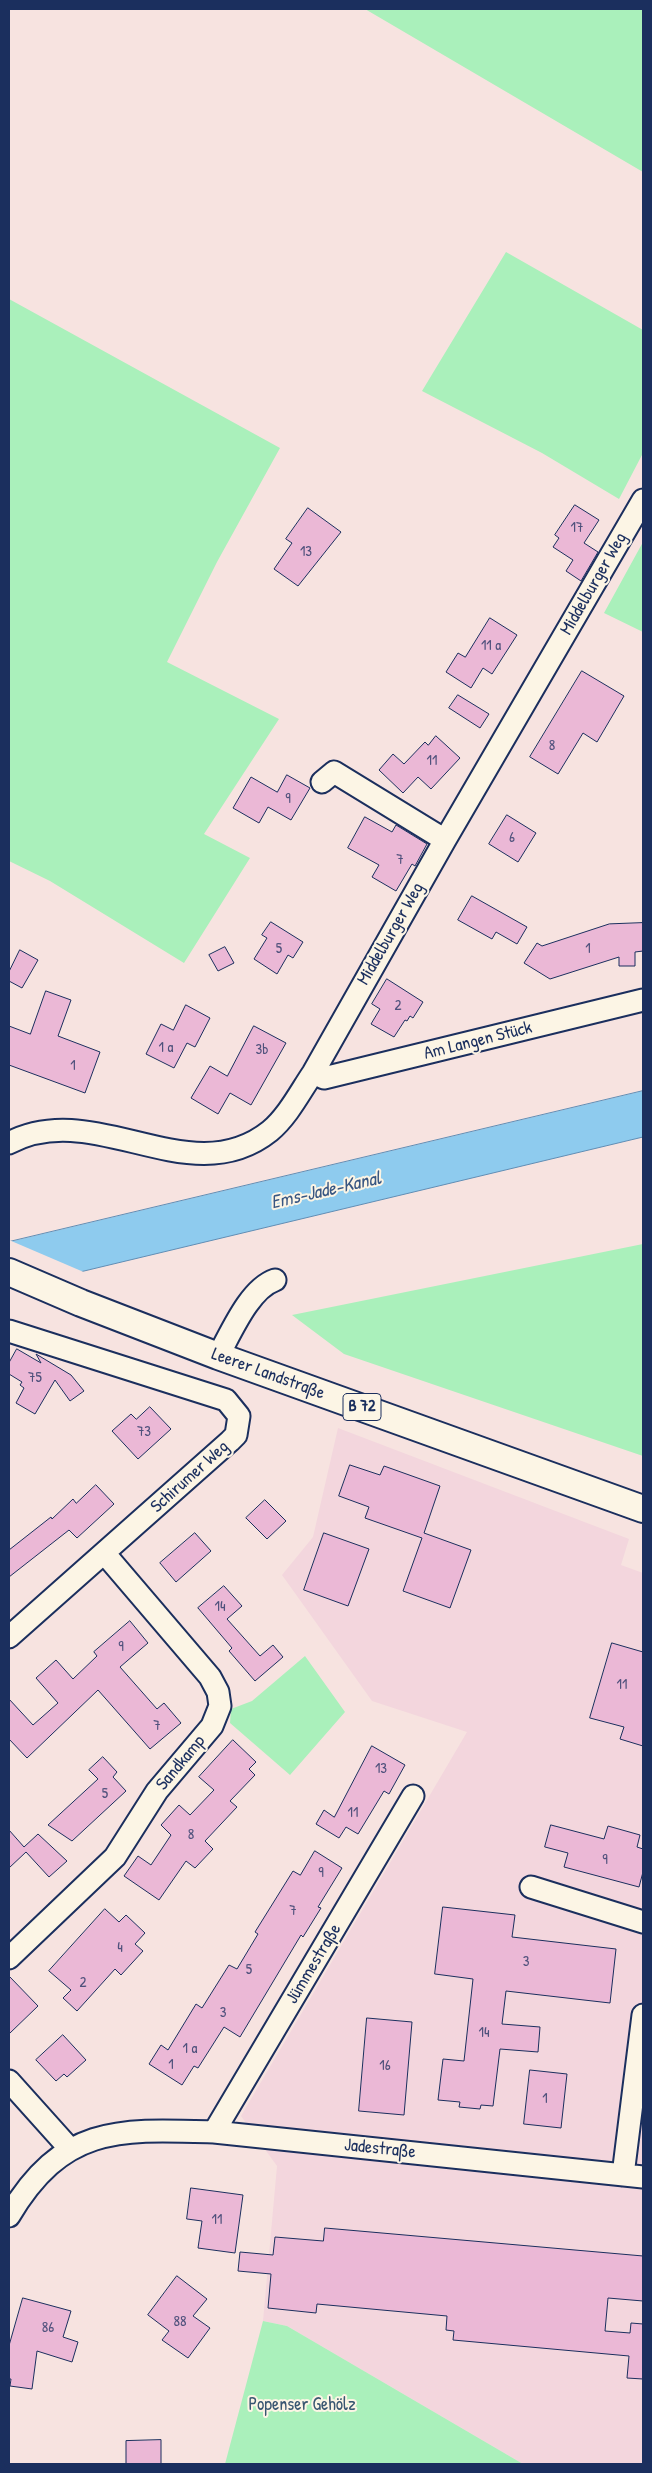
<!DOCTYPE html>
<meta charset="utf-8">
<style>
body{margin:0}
#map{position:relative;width:652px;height:2473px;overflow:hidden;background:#f7e3e0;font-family:"Patrick Hand",sans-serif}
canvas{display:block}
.frame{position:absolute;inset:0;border:10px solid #1b2f5e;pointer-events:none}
</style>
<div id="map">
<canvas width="652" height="2473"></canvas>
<div class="frame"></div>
</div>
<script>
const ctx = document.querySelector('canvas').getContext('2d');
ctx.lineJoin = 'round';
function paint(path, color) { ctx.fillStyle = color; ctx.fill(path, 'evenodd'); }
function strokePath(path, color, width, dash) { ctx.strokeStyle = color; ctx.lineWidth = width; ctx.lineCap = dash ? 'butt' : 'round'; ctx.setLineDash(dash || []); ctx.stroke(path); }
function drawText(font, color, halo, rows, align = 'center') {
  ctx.font = font + ' "Patrick Hand",sans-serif'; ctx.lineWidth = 4; ctx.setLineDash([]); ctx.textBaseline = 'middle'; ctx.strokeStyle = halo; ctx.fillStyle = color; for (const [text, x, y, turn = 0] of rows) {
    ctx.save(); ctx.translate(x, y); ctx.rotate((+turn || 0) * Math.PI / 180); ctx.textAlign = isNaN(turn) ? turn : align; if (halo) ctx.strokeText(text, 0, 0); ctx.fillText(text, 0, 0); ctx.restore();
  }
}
const built = new Path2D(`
 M338 1428 629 1539 621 1565 643 1573V2464H523L287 2326 263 2321 277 2166 241 2116 467 1732 372 1701 282 1575 313 1537Z`);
const green = new Path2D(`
 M365 9H643V172Z
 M506 252 643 330V453L619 499 542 453 422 391Z
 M9 299 280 448 217 562 167 662 279 719 204 834 250 858 184 963 50 881 9 861Z
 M643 542V632L604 613Z
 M643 1244V1456L344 1354 292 1315Z
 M305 1656 345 1712 290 1775 230 1723 231 1709 252 1701Z
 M263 2321 287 2326 523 2464H225Z`);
const water = new Path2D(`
 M643 1091V1137L9 1289V1242Z`);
const pier = new Path2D(`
 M9 1240 86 1273 9 1291Z`);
const building = new Path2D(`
 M575 505 599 520 584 543 598 552 581 581 566 571 573 560 553 547 559 538 555 535Z
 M308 508 341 532 298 586 274 569 292 543 286 539Z
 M490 618 517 635 492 674 483 668 471 688 446 672 458 653 465 657Z
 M582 671 624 696 597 742 583 733 558 774 530 757Z
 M458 695 489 714 480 728 449 708Z
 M436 736 460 758 431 789 418 777 403 793 379 770 393 754 404 764 425 742 428 745Z
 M287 775 310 788 291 820 268 807 259 823 233 808 251 777 277 792Z
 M507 815 536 833 518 862 489 844Z
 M365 817 392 832 396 825 427 844 415 866 412 864 396 891 372 877 379 865 348 848Z
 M472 896 527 927 517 944 496 932 492 939 458 920Z
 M271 922 303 942 293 958 288 955 277 974 254 959 267 938 262 935Z
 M643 923V951L635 952V966H619V957L550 979 524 963 537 943 542 946 609 924Z
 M225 947 234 963 218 971 209 955Z
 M20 950 38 960 22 988 9 981V972Z
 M387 979 423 1002 413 1018 410 1016 407 1021 405 1020 394 1037 371 1024 380 1009 372 1004Z
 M46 991 71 1000 58 1036 100 1052 85 1093 9 1065V1026L30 1034Z
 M186 1005 210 1018 195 1047 187 1043 174 1068 146 1054 161 1024 173 1030Z
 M254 1026 286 1043 251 1105 230 1093 218 1114 191 1098 210 1066 227 1076Z
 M17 1349 41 1363 36 1354 71 1375 84 1391 70 1401 55 1380 35 1414 16 1403 24 1388 20 1385 22 1382 9 1374V1363Z
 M150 1407 171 1429 138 1459 112 1431 131 1414 136 1419Z
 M350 1465 380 1475 384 1466 440 1486 424 1533 471 1550 450 1608 403 1591 422 1538 365 1518 369 1507 339 1496Z
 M96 1485 114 1504 77 1538 69 1530 9 1577V1550L51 1517 52 1519 73 1499 76 1503Z
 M265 1500 286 1521 267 1539 246 1518Z
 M195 1533 211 1551 176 1582 160 1563Z
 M324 1533 369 1549 348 1606 304 1590Z
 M224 1586 242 1606 227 1619 260 1656 273 1645 283 1657 255 1681 229 1651 232 1648 198 1608Z
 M130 1621 148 1643 120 1667 157 1709 164 1703 181 1723 150 1749 98 1690 27 1758 9 1739V1699L33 1725 58 1703 36 1678 56 1660 73 1679 97 1656 94 1652Z
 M612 1643 643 1652V1746L620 1739 624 1727 590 1718Z
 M233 1740 256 1762 249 1769 255 1775 230 1801 237 1807 205 1841 213 1849 195 1868 186 1861 159 1900 124 1876 138 1856 151 1865 171 1835 161 1825 179 1805 190 1815 214 1790 199 1777Z
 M372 1746 405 1765 389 1794 384 1791 358 1834 346 1827 339 1838 316 1824 324 1810 334 1817Z
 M103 1757 117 1772 113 1777 126 1791 72 1841 48 1825 98 1779 89 1770Z
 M551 1825 604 1839 608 1826 640 1835 637 1847 643 1849V1872L639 1887 564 1867 568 1853 545 1847Z
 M9 1830 24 1847 38 1834 67 1861 49 1877 26 1852 9 1868Z
 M315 1851 342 1868 318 1907 321 1908 303 1937 301 1935 240 2037 224 2027 198 2068 194 2066 182 2085 149 2064 161 2045 168 2050 196 2004 202 2008 229 1965 237 1969 258 1934 255 1932 293 1871 300 1875Z
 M443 1907 515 1915 512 1937 616 1949 610 2003 506 1991 502 2024 540 2027 538 2052 500 2049 493 2106 481 2105 480 2109 459 2107 460 2102 438 2100 443 2059 464 2061 473 1979 435 1974Z
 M105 1909 119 1922 126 1915 145 1933 135 1944 143 1951 121 1975 115 1969 77 2011 63 1998 71 1990 49 1971Z
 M9 1976 38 2006 9 2034Z
 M367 2018 412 2022 404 2115 359 2111Z
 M63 2035 86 2060 67 2077 64 2074 56 2081 36 2060Z
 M530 2070 567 2074 561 2128 524 2124Z
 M191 2188 243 2195 235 2253 198 2248 202 2221 187 2219Z
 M325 2228 643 2256V2301L608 2298 605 2331 630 2333 631 2323 643 2324V2379L627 2378 629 2356 453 2340 454 2331 446 2330 447 2316 317 2304 316 2313 268 2308 271 2274 238 2271 240 2252 273 2255 275 2237 323 2241Z
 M177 2276 207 2299 193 2316 210 2328 188 2358 162 2340 169 2331 148 2315Z
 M23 2298 71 2311 63 2337 78 2342 72 2362 37 2351 32 2389 10 2386 11 2379H9V2346Z
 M161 2440V2464H126V2441Z`);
const minor = new Path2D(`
 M322 782 334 772 445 840
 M313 1073 324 1078 643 1000
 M9 1143C95 1097 190 1195 270 1131 288 1116 300 1092 313 1073L445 840 643 500
 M9 1331 226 1400 239 1416 236 1435 230 1441 9 1637
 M218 1356C231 1333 249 1289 275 1280
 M531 1887 643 1922
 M9 1958 115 1857 157 1791 212 1726 220 1706 218 1692 210 1677 105 1554
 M9 2081 70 2149
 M214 2132 413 1796
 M623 2175 643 2015
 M9 2216C63 2125 119 2129 214 2132L643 2177`);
const major = new Path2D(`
 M9 1272 81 1303 218 1356 643 1509`);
const numberNames = [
 ["17",577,528],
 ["13",306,552],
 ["11 a",491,646],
 ["8",552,746],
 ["11",432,761],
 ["9",288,799],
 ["6",512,838],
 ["7",400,860],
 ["5",279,949],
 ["1",588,949],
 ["2",398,1006],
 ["1 a",166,1048],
 ["3b",262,1050],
 ["1",73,1066],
 ["75",35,1378],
 ["73",144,1432],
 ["14",220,1607],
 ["9",121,1647],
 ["11",622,1685],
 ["7",157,1726],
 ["13",381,1769],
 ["5",105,1794],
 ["11",353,1813],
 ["8",191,1835],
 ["9",605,1860],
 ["9",321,1873],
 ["7",293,1911],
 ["4",120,1948],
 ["3",526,1962],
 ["5",249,1970],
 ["2",83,1983],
 ["3",223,2013],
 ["14",484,2033],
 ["1 a",190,2049],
 ["1",171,2065],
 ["16",385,2066],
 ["1",545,2099],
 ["11",217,2220],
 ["88",180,2322],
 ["86",48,2328]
];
const shields = [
 [362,1407,38]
];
const shieldNames = [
 ["B 72",362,1407]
];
const streetNames = [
 ["Middelburger Weg",594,584,-60],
 ["Middelburger Weg",391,934,-60],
 ["Am Langen Stück",478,1041,-14],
 ["Leerer Landstraße",268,1374,20],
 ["Schirumer Weg",190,1477,-42],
 ["Sandkamp",181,1763,-50],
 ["Jümmestraße",314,1964,-59],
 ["Jadestraße",380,2149,6]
];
const parkNames = [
 ["Popenser Gehölz",302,2405]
];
const waterNames = [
 ["Ems-Jade-Kanal",326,1191,-13]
];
paint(built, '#f3d6dd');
paint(green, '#aaf0bb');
paint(water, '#8ecbee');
strokePath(water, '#608db4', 1);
paint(pier, '#f7e3e0');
paint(building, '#ebb8d6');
strokePath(building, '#1b2f5e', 1);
strokePath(minor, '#1b2f5e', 25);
strokePath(major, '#1b2f5e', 30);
strokePath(minor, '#fcf5e5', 21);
strokePath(major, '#fcf5e5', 26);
drawText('15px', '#4f517c', null, numberNames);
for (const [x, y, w] of shields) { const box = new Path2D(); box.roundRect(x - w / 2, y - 13.5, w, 27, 4); ctx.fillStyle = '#fcf5e5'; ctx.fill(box); strokePath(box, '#1b2f5e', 1); }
drawText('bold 16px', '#1b2f5e', null, shieldNames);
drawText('18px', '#1b2f5e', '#fcf5e5', streetNames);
drawText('18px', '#385671', '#fcf5e5', parkNames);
drawText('italic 19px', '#385682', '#fcf5e5', waterNames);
</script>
